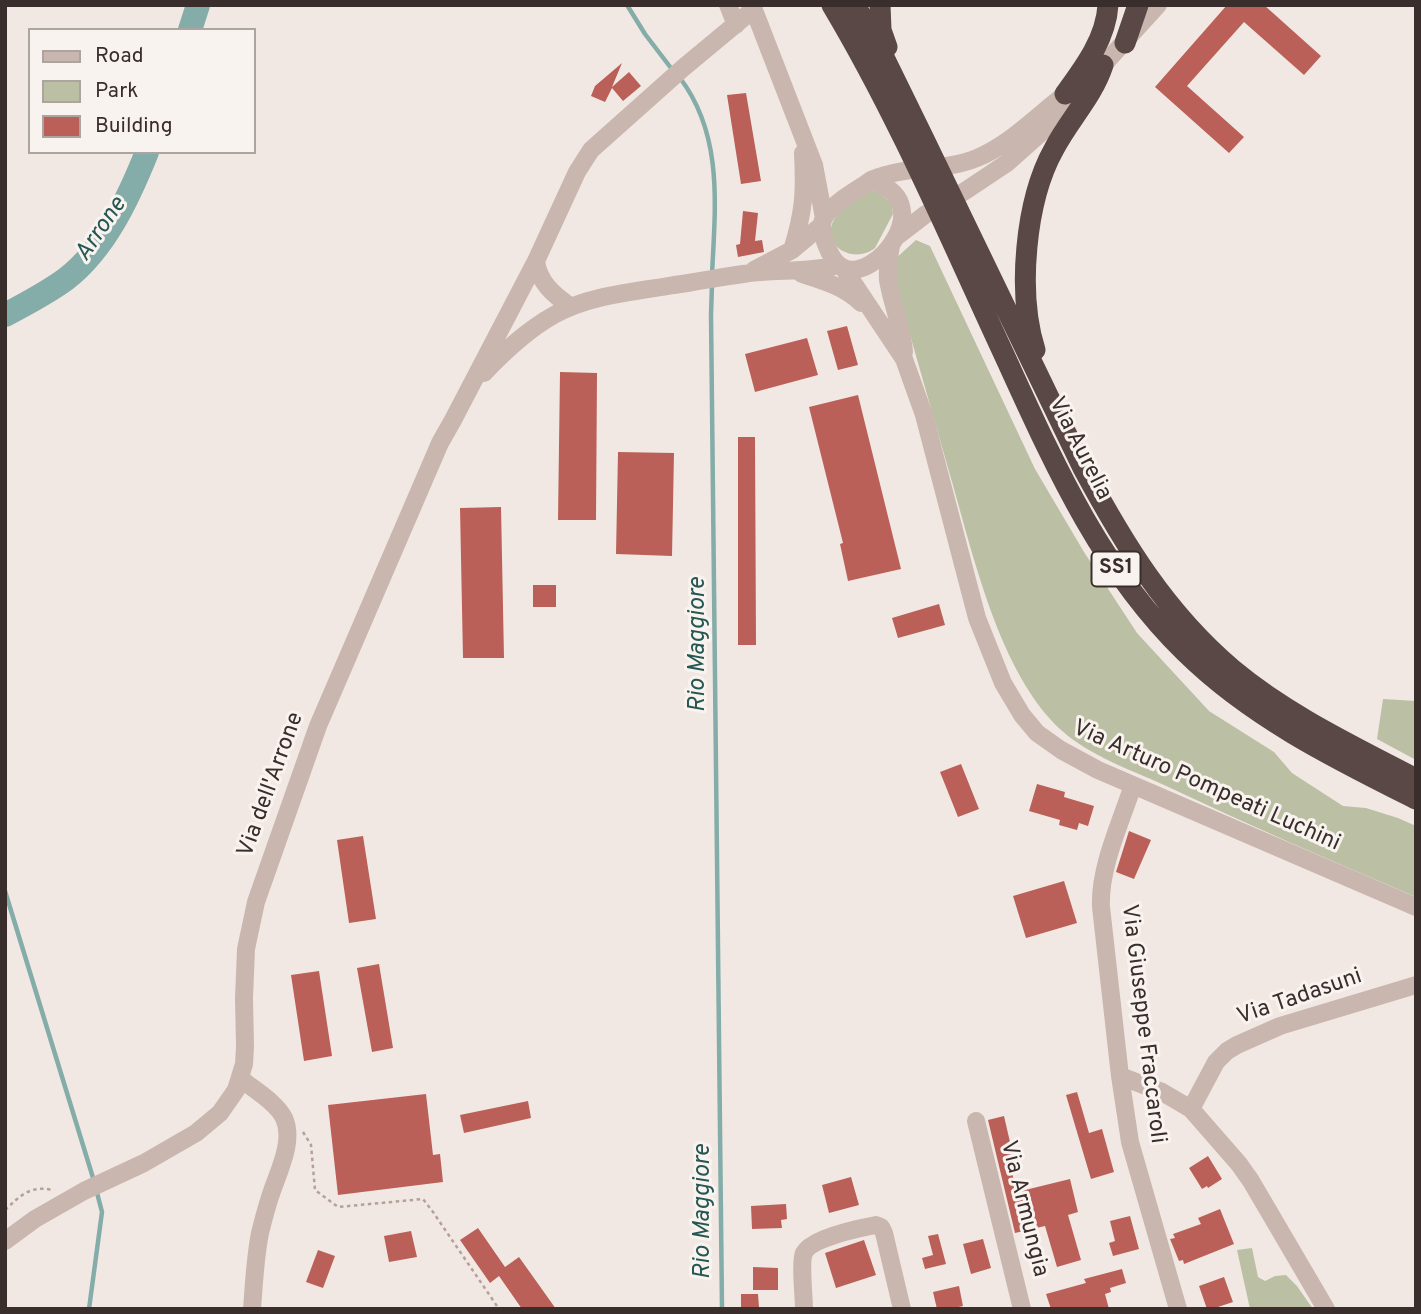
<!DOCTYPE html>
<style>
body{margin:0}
#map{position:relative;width:1421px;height:1314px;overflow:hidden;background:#f2e8e3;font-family:Overpass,sans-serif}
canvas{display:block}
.frame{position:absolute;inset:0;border:7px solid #392e2c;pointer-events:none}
.legend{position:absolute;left:28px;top:28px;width:228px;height:126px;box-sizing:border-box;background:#f9f3ef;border:2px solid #aca4a1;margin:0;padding:9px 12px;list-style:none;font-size:21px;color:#392e2c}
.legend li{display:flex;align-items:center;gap:14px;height:35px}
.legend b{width:35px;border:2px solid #aca4a1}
</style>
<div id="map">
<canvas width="1421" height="1314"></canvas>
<div class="frame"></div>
<ul class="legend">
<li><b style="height:9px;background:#c9b7af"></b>Road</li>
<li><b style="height:19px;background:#bbc0a4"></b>Park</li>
<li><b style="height:19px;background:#ba6058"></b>Building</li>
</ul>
</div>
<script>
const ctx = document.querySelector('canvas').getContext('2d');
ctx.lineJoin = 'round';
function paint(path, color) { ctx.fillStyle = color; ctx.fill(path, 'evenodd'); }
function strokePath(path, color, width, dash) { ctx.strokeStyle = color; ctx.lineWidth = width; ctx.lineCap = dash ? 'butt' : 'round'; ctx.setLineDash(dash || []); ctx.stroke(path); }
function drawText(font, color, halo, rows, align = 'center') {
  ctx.font = font + ' Overpass,sans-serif'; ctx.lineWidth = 6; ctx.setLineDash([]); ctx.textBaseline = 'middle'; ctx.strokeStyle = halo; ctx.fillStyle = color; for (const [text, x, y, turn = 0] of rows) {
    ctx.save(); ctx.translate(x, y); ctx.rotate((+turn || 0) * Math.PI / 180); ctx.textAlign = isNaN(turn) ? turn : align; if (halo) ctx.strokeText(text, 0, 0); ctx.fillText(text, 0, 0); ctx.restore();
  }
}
const green = new Path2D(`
 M864 190 879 192 892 204 893 214 875 248C858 262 828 252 831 228 832 216 855 195 864 190Z
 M916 240 930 246 1035 469 1084 552 1137 633 1209 711 1274 752 1292 773 1343 806 1366 808 1398 818 1416 826V897C1331 861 1247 824 1164 785 1129 769 1090 756 1061 730 999 673 973 554 950 475 932 412 914 349 896 286L895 259Z
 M1383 699 1416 701V760L1377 739Z
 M1252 1248 1258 1277 1265 1281 1275 1276 1286 1275 1297 1286 1313 1309H1250L1237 1250Z`);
const stream = new Path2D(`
 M627 5 645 34 674 72
 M680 78C724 136 715 208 712 275
 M712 284 711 315 722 1309
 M5 891 94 1181
 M89 1309 102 1212 96 1189`);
const river = new Path2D(`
 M190 30 198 5
 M5 315C26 304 47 293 66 279 105 249 129 197 147 152`);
const building = new Path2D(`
 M1227 5H1264L1321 56 1304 75 1244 22 1187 86 1244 137 1229 153 1155 87Z
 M622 63 612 87 629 72 641 86 623 101 612 88 605 102 591 96 595 86Z
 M746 93 761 181 741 184 727 95Z
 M743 211 758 213 755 241 762 240 764 252 738 257 736 245 740 244Z
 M847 326 858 365 838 370 827 331Z
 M807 338 818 375 755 392 745 354Z
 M560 372 597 373 596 520H558Z
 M858 395 901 569 848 581 840 544 843 543 809 407Z
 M738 437H755L756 645H738Z
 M618 452 674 453 672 556 616 554Z
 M501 507 504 658H463L460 508Z
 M533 585H556V607H533Z
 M939 604 945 625 898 638 892 618Z
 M961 764 979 809 958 817 940 772Z
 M1037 784 1065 792 1064 797 1094 806 1088 826 1079 823 1077 830 1059 825 1060 820 1029 811Z
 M1129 831 1151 840 1134 879 1116 872Z
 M363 836 376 919 349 923 337 840Z
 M1064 881 1077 923 1026 938 1013 896Z
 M379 964 393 1048 372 1052 357 968Z
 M319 971 332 1056 304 1061 291 975Z
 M1077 1092 1089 1133 1102 1129 1114 1172 1091 1179 1066 1095Z
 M426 1094 433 1155 440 1154 443 1182 338 1195 328 1105Z
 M528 1101 531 1118 464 1133 460 1115Z
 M1004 1116 1016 1168 1011 1169 1017 1192 1070 1179 1078 1212 1068 1215 1081 1260 1057 1267 1045 1226 1015 1233 988 1120Z
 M1208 1156 1222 1179 1208 1188 1207 1186 1202 1189 1189 1168Z
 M851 1177 859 1205 829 1213 822 1185Z
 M786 1204 787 1219 781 1220 782 1228 752 1229 751 1206Z
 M1220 1209 1234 1244 1184 1264 1183 1260 1179 1261 1170 1239 1175 1238 1173 1234 1201 1224 1198 1218Z
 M1130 1216 1139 1249 1113 1256 1109 1243 1115 1241 1110 1221Z
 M478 1228 505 1267 519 1257 556 1309H522L499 1276 490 1283 460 1240Z
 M411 1231 417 1257 389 1262 384 1236Z
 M938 1234 946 1264 925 1269 922 1258 933 1255 928 1236Z
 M983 1239 991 1268 971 1274 963 1244Z
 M864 1240 876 1275 836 1288 825 1253Z
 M318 1250 335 1256 323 1288 306 1282Z
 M753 1267 778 1268V1290H753Z
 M1122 1269 1126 1283 1110 1288 1111 1292 1105 1294 1109 1309H1051L1046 1294 1086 1283 1084 1279Z
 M1224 1277 1233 1302 1212 1309H1207L1199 1286Z
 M959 1286 963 1306 950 1309H937L933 1292Z
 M741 1294H758L759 1307 741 1308Z`);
const path = new Path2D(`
 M303 1132 311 1145 315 1190 338 1207 423 1199 433 1212 499 1309
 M5 1210C20 1196 30 1185 52 1190`);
const minor = new Path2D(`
 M728 5 736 25
 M752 5 814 165 824 218
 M1095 74 1158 5
 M870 181C942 199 875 286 842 267 832 262 825 244 823 234 822 230 821 223 824 218 831 204 857 190 870 181L871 180C905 165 943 172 977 158 1001 148 1021 131 1040 115 1052 105 1062 95 1076 89
 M896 237 926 214 965 191 1007 163 1044 130 1075 98
 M891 246C889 257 887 269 888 280 892 304 902 327 904 352
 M792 250C804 212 805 192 803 153
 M536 261C539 283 554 295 571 307
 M844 269 904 359 924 415 977 618 1003 683 1022 715 1037 733 1061 750 1098 770 1416 907
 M754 270 792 250 822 225
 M802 274C824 281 845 287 861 303
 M484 373C505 351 527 330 554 315 590 295 634 292 674 285 697 282 720 277 743 274 776 269 806 273 839 265
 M1133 785C1121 822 1099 868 1101 907L1120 1076 1130 1142 1178 1309
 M1120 1076 1162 1092 1191 1109 1239 1164 1251 1181 1326 1309
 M240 1078C254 1090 276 1102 284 1118 295 1142 277 1174 270 1197 266 1209 263 1221 260 1233 255 1258 254 1284 252 1309
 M1191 1109 1216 1062 1227 1051 1237 1045 1280 1026 1416 985
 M976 1121 1022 1309
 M5 1241 35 1219 84 1191 144 1163 196 1133 220 1113 236 1090 244 1064 245 1047 244 998 246 949 256 902 318 726 440 443 453 420 536 261 577 172 591 150 683 68 754 9
 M804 1309C804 1297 800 1262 804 1253 811 1238 860 1228 876 1225L881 1227 884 1233 902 1309`);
const highway = new Path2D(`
 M832 5C900 119 951 241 1007 361 1055 466 1101 570 1185 652 1251 717 1334 758 1416 799
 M855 5 878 45 924 139 1083 468C1124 544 1165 612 1232 669 1287 715 1353 746 1416 779
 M880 5 881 30 887 47
 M1125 43 1138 5
 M1065 94C1084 68 1106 39 1108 5
 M1035 350C1017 293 1025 201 1054 149 1069 120 1093 96 1103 65`);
const shields = [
 [1116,569,49]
];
const shieldNames = [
 ["SS1",1116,569]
];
const streetNames = [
 ["Via Aurelia",1079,449,63],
 ["Via dell'Arrone",272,785,-70],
 ["Via Arturo Pompeati Luchini",1206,787,24],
 ["Via Tadasuni",1300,998,-19],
 ["Via Giuseppe Fraccaroli",1142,1024,83],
 ["Via Armungia",1023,1209,76]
];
const waterNames = [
 ["Arrone",102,230,-56],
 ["Rio Maggiore",699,645,-90],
 ["Rio Maggiore",704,1212,-90]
];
paint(green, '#bbc0a4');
strokePath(stream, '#84aca8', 4.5);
strokePath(river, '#84aca8', 24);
paint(building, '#ba6058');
strokePath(path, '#b5a199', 2.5, [3.5, 3.5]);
strokePath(minor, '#c9b7af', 18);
strokePath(highway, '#594845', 21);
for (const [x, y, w] of shields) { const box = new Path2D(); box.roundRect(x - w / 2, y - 17.5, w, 35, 5); ctx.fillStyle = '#f9f3ef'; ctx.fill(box); strokePath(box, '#392e2c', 2); }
drawText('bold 21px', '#392e2c', null, shieldNames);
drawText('23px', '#392e2c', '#f9f3ef', streetNames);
drawText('italic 24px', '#265752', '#f9f3ef', waterNames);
</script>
